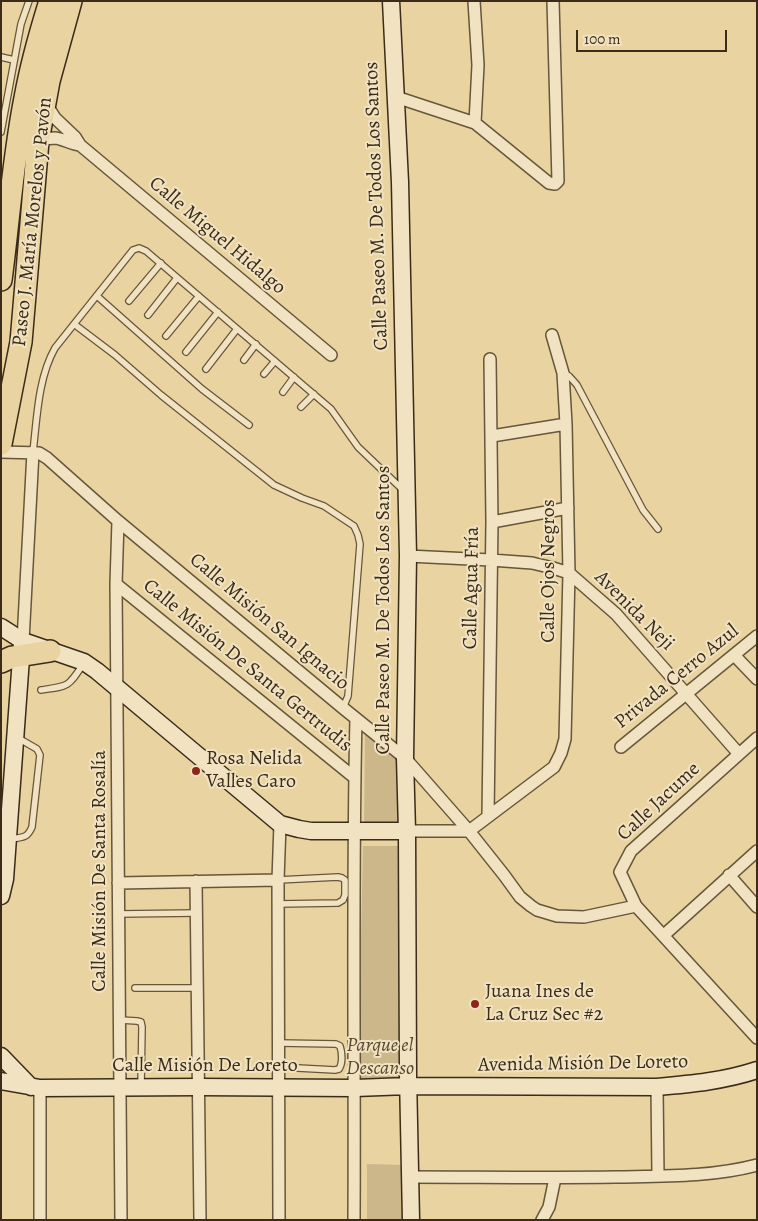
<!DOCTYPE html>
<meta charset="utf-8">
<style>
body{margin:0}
#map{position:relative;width:758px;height:1221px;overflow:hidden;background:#e9d3a1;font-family:Alegreya,serif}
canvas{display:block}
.frame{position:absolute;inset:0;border:2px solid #3a2c18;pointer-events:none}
.scale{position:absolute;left:576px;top:30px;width:151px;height:22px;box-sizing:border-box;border:2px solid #3a2c18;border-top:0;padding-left:6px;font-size:15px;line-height:18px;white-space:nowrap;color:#3a2c18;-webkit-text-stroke:4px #f1e2c2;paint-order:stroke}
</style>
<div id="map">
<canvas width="758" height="1221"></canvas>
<div class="frame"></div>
<div class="scale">100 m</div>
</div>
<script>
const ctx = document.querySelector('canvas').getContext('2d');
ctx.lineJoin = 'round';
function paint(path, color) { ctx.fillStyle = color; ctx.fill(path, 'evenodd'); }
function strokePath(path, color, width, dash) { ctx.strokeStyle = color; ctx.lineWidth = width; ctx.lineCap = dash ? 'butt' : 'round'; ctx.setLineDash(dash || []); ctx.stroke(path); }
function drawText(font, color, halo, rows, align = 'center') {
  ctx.font = font + ' Alegreya,serif'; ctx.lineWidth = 4; ctx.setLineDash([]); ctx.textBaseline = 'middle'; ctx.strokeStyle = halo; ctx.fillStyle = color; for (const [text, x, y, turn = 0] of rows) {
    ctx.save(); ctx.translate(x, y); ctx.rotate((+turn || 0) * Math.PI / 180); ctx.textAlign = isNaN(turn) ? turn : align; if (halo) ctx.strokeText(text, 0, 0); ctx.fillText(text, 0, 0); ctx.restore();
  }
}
const green = new Path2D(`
 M365 734 399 756 401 833 364 831Z
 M363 846H399L401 1081 358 1078Z
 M367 1164 405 1165 406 1220H367Z`);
const lane = new Path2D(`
 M1 57 14 60
 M1 132 21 24 29 1
 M97 296 202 389 249 425
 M129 301 161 263
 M148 315 177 278
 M74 324 115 355 161 395 274 485 302 498 324 506 354 526 358 535 360 544 348 696 343 708
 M166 336 199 296
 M186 352 218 312
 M244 360 256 344
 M206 369 237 329
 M563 373 569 376 577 385 643 510 658 529
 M264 374 275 361
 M283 392 294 377
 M301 407 314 394
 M33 452C37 418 38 378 55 348L133 250 139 248 146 251 331 409 358 447 403 490
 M41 690C70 686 68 687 84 663
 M10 839C22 837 27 839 32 827L40 755 37 749 18 738
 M278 880 338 877 342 878 345 880V895L343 900 338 903 278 904
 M118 914 197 913
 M135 988H198
 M120 1020 137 1021 141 1022 142 1027 141 1086
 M279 1067 335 1070 339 1069C343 1063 342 1052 340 1046L336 1044 279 1043`);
const street = new Path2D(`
 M474 1 478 65 475 123
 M396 97 475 123 549 183 555 184 558 181 553 1
 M46 104 55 118 75 137 80 145 331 355
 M38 141C44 139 49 138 55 138 64 139 71 144 80 145
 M492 436 566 424
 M1 452 39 453 47 458 118 521 343 708 405 758 469 831 504 875 520 897 531 906 537 910 557 916 584 917 636 906 757 1038
 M118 521 116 584 121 1220
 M492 522 568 508
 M408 556 491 560 532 563 553 568 569 573 616 614 739 754
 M116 584 355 778
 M23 641 33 452
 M734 655 757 679
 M621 747 757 636
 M488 816 492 522 490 359
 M407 831H469L554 767 561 753 565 739 569 573 566 424 563 373 552 335
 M729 875 757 907
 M196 881 200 1220
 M118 883 278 880
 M636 906 620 872 631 851 757 738
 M664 935 757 851
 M657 1087 658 1176
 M410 1177C479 1177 548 1178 616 1177 663 1176 712 1177 757 1165
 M40 1220V1088
 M279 1220 278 880 280 824
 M354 1220C355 1053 352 886 356 719
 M542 1220 549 1207 555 1178`);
const secondary = new Path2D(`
 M391 1 400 182 408 556 405 758 407 831 408 1075 411 1220
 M1 627 23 641 84 662 97 671 280 824 299 829 311 831H407
 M1 896 5 879 22 644
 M1 1056 31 1087
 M1 1081 40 1088 199 1087 355 1088 408 1086 657 1087C691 1084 724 1081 757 1070`);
const highway = new Path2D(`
 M1 280C9 220 13 158 25 98 31 65 40 33 50 1
 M1 444 21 342 38 141 49 81 71 1
 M1 662 12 657 50 651`);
const markers = [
 [196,771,5,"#8f2418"],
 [475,1004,5,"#8f2418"]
];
const streetNames = [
 ["Calle Paseo M. De Todos Los Santos",377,206,-92],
 ["Paseo J. María Morelos y Pavón",33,222,-84],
 ["Calle Miguel Hidalgo",217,236,40],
 ["Calle Ojos Negros",549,571,-90],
 ["Calle Agua Fría",472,588,-89],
 ["Calle Paseo M. De Todos Los Santos",384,610,-90],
 ["Avenida Neji",634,611,45],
 ["Calle Misión San Ignacio",269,622,40],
 ["Calle Misión De Santa Gertrudis",247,666,39],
 ["Privada Cerro Azul",677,677,-39],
 ["Calle Jacume",659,802,-43],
 ["Calle Misión De Santa Rosalía",100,871,-90],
 ["Avenida Misión De Loreto",583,1064,-1],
 ["Calle Misión De Loreto",205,1066]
];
const poiNames = [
 ["Rosa Nelida",206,759],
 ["Valles Caro",206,782],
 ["Juana Ines de",485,992],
 ["La Cruz Sec #2",485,1015]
];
const parkNames = [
 ["Parque el",380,1046],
 ["Descanso",380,1069]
];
paint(green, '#cbb78a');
strokePath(lane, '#66563a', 8);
strokePath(street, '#66563a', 14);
strokePath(secondary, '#3a2c18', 19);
strokePath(highway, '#3a2c18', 24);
strokePath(lane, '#f1e2c2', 5.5);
strokePath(street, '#f1e2c2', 11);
strokePath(secondary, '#f1e2c2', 16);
strokePath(highway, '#e9d3a1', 21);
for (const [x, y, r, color] of markers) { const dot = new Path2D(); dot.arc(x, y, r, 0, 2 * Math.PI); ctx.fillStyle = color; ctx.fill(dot); strokePath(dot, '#f1e2c2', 2); }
drawText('20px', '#3a2c18', '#f1e2c2', streetNames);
drawText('20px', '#3a2c18', '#f1e2c2', poiNames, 'left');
drawText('italic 20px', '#57482f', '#f1e2c2', parkNames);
</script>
